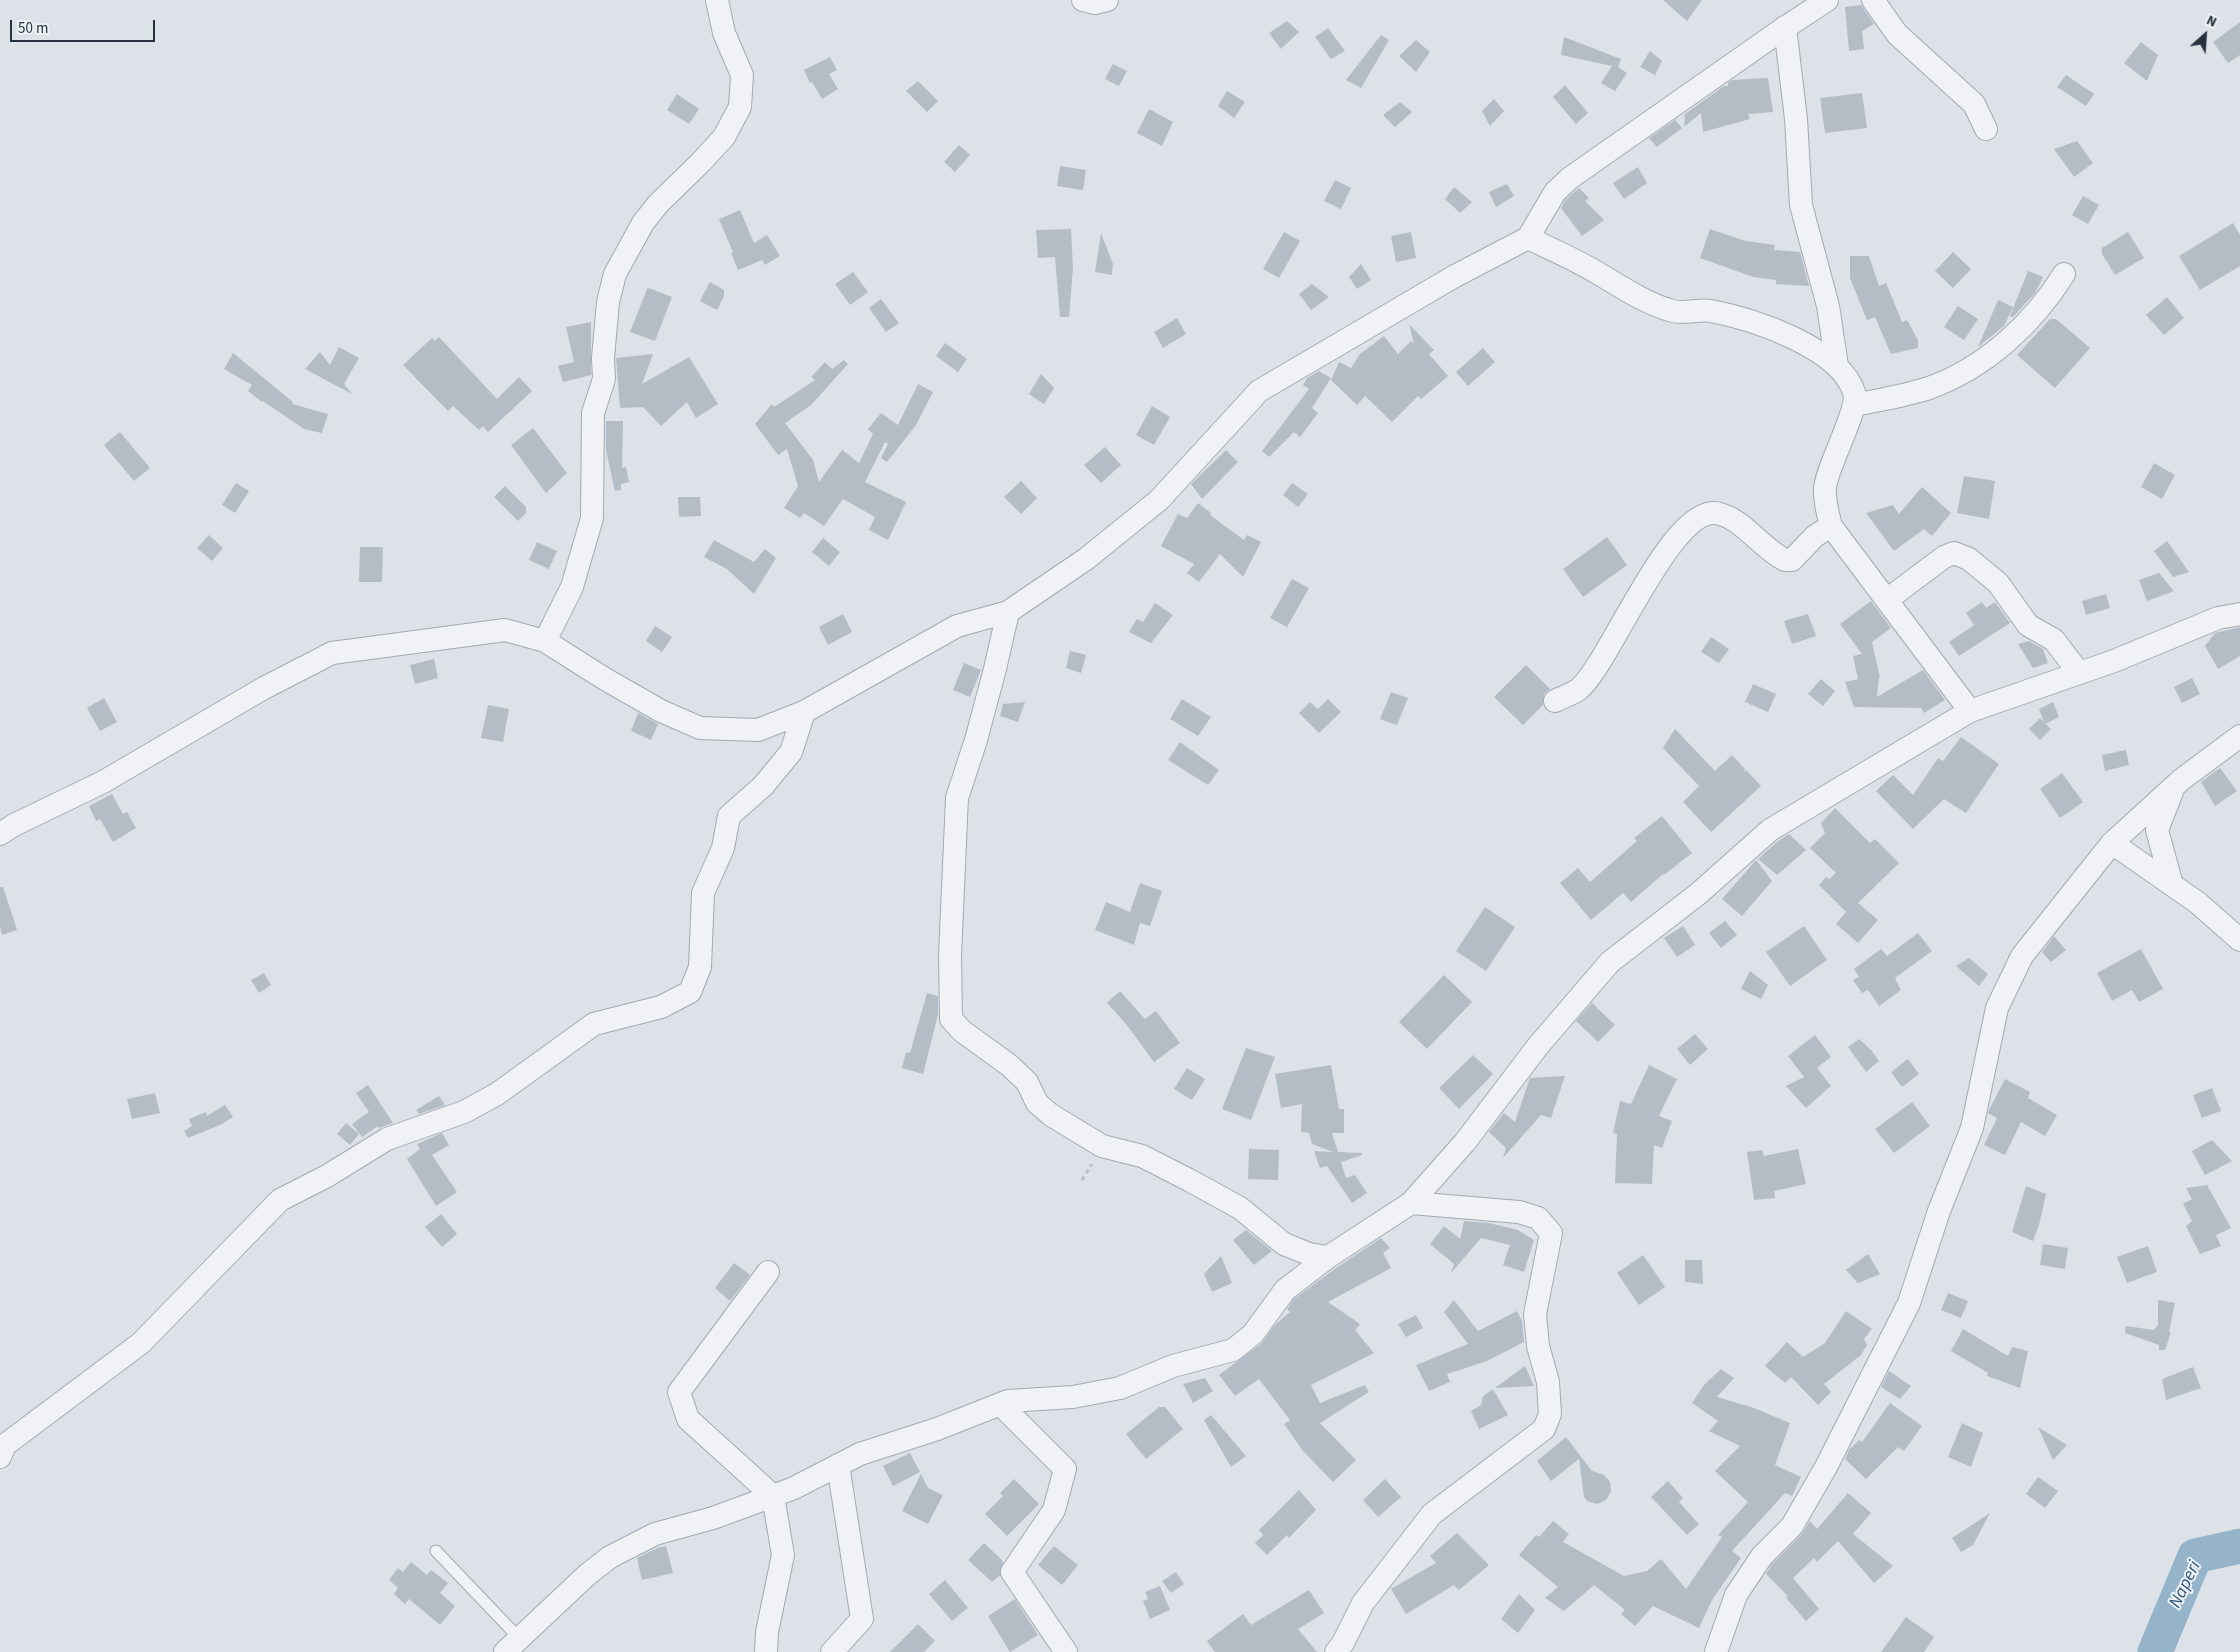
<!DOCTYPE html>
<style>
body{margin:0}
#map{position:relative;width:2240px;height:1652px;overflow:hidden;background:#dde2e8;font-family:"Source Sans 3",sans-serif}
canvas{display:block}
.north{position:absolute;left:2180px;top:10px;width:50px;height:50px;-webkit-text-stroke:4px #ecf1f5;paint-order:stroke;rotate:26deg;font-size:14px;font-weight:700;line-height:20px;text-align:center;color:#26313f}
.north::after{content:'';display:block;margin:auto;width:18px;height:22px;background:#26313f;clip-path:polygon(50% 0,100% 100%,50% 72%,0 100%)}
.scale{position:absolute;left:10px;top:20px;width:145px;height:22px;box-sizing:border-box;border:2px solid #26313f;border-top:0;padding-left:6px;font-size:15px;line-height:18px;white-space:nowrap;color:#26313f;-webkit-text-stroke:4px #ecf1f5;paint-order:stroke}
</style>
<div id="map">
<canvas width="2240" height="1652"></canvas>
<div class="north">N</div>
<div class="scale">50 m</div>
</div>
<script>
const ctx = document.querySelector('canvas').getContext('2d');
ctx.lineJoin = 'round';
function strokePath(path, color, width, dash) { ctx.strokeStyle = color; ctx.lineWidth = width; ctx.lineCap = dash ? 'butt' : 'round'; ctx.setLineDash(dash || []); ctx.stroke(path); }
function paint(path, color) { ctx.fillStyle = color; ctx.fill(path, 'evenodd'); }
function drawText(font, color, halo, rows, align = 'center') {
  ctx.font = font + ' "Source Sans 3",sans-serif'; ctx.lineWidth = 4; ctx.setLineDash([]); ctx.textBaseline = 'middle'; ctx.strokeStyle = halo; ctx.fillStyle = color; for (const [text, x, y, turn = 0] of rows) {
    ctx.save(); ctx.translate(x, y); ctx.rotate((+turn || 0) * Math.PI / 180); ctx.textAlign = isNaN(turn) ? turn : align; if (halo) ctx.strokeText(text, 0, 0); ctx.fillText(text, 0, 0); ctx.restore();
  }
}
const river = new Path2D(`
 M2155 1652 2195 1556 2240 1546`);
const building = new Path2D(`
 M1663 0H1702L1687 21Z
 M1861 5 1874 24 1862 31 1864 49 1849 51 1845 7Z
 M1287 21 1299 32 1281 49 1269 33Z
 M2240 22V55L2228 63 2213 42Z
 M1328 28 1345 51 1331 59 1315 37Z
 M1381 35 1389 40 1361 88 1346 80Z
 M1564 37 1621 59 1618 67 1627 73 1615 91 1601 83 1612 66 1561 55Z
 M1416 40 1430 52 1416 72 1399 56Z
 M2141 42 2158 55 2147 81 2124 63Z
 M1650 51 1662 61 1655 75 1640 67Z
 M830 57 837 70 829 74 838 89 822 99 812 82 810 83 804 70Z
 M1113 64 1127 71 1119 86 1105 79Z
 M2066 75 2094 94 2086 106 2057 87Z
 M1768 78 1773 112 1748 114 1750 119 1703 132 1701 113 1684 127 1685 114 1724 86H1728V83L1732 80Z
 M918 81 938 101 927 112 906 91Z
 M1565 85 1588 113 1576 124 1553 97Z
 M1227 91 1245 102 1234 118 1218 106Z
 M1862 93 1867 128 1825 133 1820 98Z
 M677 94 699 109 689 124 667 110Z
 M1494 99 1504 111 1490 126 1482 111Z
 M1400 102 1412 112 1395 127 1383 115Z
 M1149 109 1173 122 1162 146 1137 133Z
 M1675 120 1682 128 1657 147 1649 138Z
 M2077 141 2093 163 2074 177 2054 149Z
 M959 145 970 155 955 172 944 162Z
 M1060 166 1086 170 1083 190 1057 186Z
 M1638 167 1647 183 1624 199 1613 183Z
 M1335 180 1351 188 1341 209 1324 201Z
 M1507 184 1514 196 1496 207 1489 192Z
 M1454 187 1472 202 1460 213 1445 199Z
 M1579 188 1589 198 1585 201 1604 220 1582 236 1561 208 1565 200Z
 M2083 196 2099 205 2088 224 2072 215Z
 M740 210 754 243 767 235 780 256 765 265 762 260 738 270 731 253 733 252 719 219Z
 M2233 223 2240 235V266L2200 290 2179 256Z
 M1071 229 1073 268 1069 317H1060L1055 257 1038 258 1036 230Z
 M1710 229 1746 241 1775 245 1774 250 1800 252 1809 286 1776 284V280L1753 277 1700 258Z
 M1284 232 1300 241 1279 278 1263 269Z
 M1411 232 1416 258 1396 262 1391 236Z
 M2128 232 2144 258 2115 275 2102 254V248Z
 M1101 233 1113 264 1112 275 1095 272Z
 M1953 252 1971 269 1953 288 1935 271Z
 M1850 256H1869L1879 286 1886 283 1902 322 1907 320 1918 340V348L1891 354 1875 317 1867 320 1850 278Z
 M1361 264 1371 280 1357 289 1349 277Z
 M2028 271 2043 277 2035 293 2013 317 2010 316Z
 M853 272 868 292 850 305 835 284Z
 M710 282 724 290V296L717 310 700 301Z
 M1312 284 1329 297 1311 310 1299 294Z
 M649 288 672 297 655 341 630 332 647 289Z
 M2167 297 2184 318 2164 335 2146 315Z
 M881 299 899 323 886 332 869 308Z
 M1998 300 2013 307 2004 326 1978 347Z
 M1958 306 1978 319 1964 340 1944 327Z
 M1177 318 1186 334 1163 348 1154 332Z
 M2050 319H2056L2090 348 2055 388 2017 355Z
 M591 322V375L563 382 558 366 574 362 566 327Z
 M1409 324 1434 350 1429 354 1448 376 1421 399 1418 396 1392 422 1365 396 1357 405 1331 380 1339 362 1351 368 1360 354 1384 336 1398 354 1411 341 1414 344Z
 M439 337 497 399 519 377 532 391 488 432 483 426 479 430 453 406 448 411 403 365 432 338 434 341Z
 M945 343 967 359 958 372 936 356Z
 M339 347 359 358 344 384 352 394 305 369 320 352 330 365Z
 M1483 348 1495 362 1468 386 1456 372Z
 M233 353 293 402 292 404 328 414 322 433 304 429 263 401 262 402 248 391 252 385 224 369Z
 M653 354 642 384 689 357 718 404 696 418 687 402 661 426 643 407 620 408 616 358Z
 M844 360 848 364 811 405 785 423 813 460 819 482 842 450 859 463 873 434 868 429 881 413 898 425 918 384 933 392 916 425 887 462 881 458 888 444 885 442 865 482 906 502 888 540 869 530 875 517 843 499 824 526 804 513 800 518 784 508 798 486 787 449 778 455 755 424 772 404 774 407 815 380 811 377 825 362 832 369Z
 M1319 371 1331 378 1312 408 1318 413 1300 437 1294 432 1269 457 1262 451 1309 389 1303 385 1307 378Z
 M1041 374 1054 388 1044 404 1029 394Z
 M1152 406 1170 417 1154 445 1136 435Z
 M606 421H623L622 468 626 467 629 482 621 484V490L615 491 606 451Z
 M533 428 567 473 546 493 511 445Z
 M120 432 150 468 134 481 104 445Z
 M1105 447 1121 465 1101 483 1084 465Z
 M1226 450 1238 462 1202 499 1191 484Z
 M2154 463 2175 475 2162 499 2141 487Z
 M1964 476 1995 481 1989 519 1957 513Z
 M1021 481 1037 498 1021 514 1004 497Z
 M236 483 249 491 235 513 222 505Z
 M1292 483 1308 494 1298 507 1283 495Z
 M505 486 526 507V513L518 521 494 497Z
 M1922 487 1951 513 1932 536 1924 529 1894 551 1866 513 1893 505 1899 514Z
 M678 497H700L701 516 679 517Z
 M1198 503 1211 513 1210 515 1244 540 1247 535 1261 542 1243 577 1220 554 1199 582 1187 573 1194 564 1161 546 1178 514 1187 518Z
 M209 535 223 548 212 561 197 548Z
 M1607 537 1627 565 1583 597 1563 569Z
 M823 538 840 552 829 566 812 552Z
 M714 540 754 562 765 549 776 558 754 594 727 569 704 557Z
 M2167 541 2189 572 2173 577 2154 551Z
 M537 542 557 551 549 569 529 560Z
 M360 547H383L382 582H359Z
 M2159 573 2174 591 2147 601 2139 580Z
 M1292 579 1309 588 1287 627 1270 618Z
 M2106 594 2110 608 2086 615 2082 601Z
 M1871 601 1891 628 1872 642 1880 678 1879 677 1877 697 1923 670 1945 700 1924 713 1921 708 1854 707 1845 682 1858 679 1853 656 1862 654 1840 624Z
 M1982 602 1986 608 1995 602 2010 623 1959 656 1949 642 1974 625 1966 613Z
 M1155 603 1173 615 1151 643 1129 632 1137 619 1143 622Z
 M843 614 852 632 828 645 819 627Z
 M1808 614 1816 636 1792 644 1784 621Z
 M655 626 672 637 662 652 646 641Z
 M2240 627V656L2218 669 2205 646 2215 633Z
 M1711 637 1729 649 1719 663 1701 652Z
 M2029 641 2043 649 2048 663 2033 668 2018 644Z
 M1070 651 1086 655 1081 673 1066 668Z
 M434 659 438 678 415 684 410 665Z
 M964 663 981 670 970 697 953 690Z
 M1526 665 1550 689 1544 694 1543 705 1523 725 1494 697Z
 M2192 678 2200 694 2182 703 2174 687Z
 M1821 679 1835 691 1823 706 1808 694Z
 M1753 684 1776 694 1768 712 1745 702Z
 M1391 692 1408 698 1397 725 1380 719Z
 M104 698 117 722 100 731 87 708Z
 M1182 699 1211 717 1198 736 1170 719Z
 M1328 699 1341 712 1319 733 1299 713 1310 702 1318 709Z
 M1025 702 1018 722 1000 716 1003 704Z
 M2053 702 2059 717 2045 724 2039 709Z
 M488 705 509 709 503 742 481 738Z
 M638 713 658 724 651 740 631 731Z
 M2040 718 2051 729 2040 740 2029 729Z
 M1675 729 1715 771 1732 755 1745 769 1743 773 1746 770 1761 786 1711 832 1683 802 1699 786 1663 748Z
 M1961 737 1999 764 1966 813 1944 799 1913 829 1876 791 1893 775 1913 795 1938 758 1943 761Z
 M1180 742 1219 770 1208 785 1168 760Z
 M2126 750 2129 765 2105 771 2102 755Z
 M2220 768 2237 791 2215 806 2201 782Z
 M2062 773 2083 802 2060 818 2040 789Z
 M112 794 123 814 127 812 136 828 113 842 100 819 96 821 89 806Z
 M1835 808 1870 843 1875 839 1899 863 1858 903 1878 920 1858 943 1836 924 1846 912 1819 885 1826 877 1829 879 1836 873 1810 848 1825 833 1821 823Z
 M1662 816 1692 853 1664 875 1663 874 1631 902 1623 893 1591 920 1560 883 1578 868 1590 882 1637 841 1634 838Z
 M1789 834 1806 850 1777 875 1758 859 1778 841Z
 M1756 860 1772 881 1742 916 1722 899Z
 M1140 883 1162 891 1150 926 1140 923 1134 945 1095 930 1106 902 1130 912Z
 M0 887H3L17 930 2 935 0 926Z
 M1485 907 1515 927 1486 971 1456 951Z
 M1725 921 1737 935 1721 948 1709 933Z
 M1683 926 1695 945 1677 957 1664 938Z
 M1804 926 1827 960 1790 986 1766 952Z
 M1918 933 1932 951 1895 978 1901 990 1879 1006 1868 990 1862 993 1853 980 1859 977 1854 969 1881 949 1887 956Z
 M2054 936 2066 950 2051 962 2042 952Z
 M2141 949 2163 989 2139 1002 2132 990 2112 1001 2097 973Z
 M1969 958 1988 974 1979 986 1956 966Z
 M1750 971 1768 985 1761 999 1741 989Z
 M264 973 271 985 259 993 251 980Z
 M1444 975 1472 1002 1427 1049 1399 1022Z
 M1120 991 1145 1019 1156 1011 1180 1043 1154 1062 1126 1024 1107 1003Z
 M927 993 938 996V1014L923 1074 902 1068 906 1052 910 1053Z
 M1592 1003 1615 1025 1598 1042 1576 1021Z
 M1695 1034 1708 1049 1690 1065 1677 1049Z
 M1815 1035 1831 1057 1817 1068 1831 1086 1806 1108 1786 1086 1804 1077 1788 1056Z
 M1859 1039 1872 1051 1879 1061 1866 1072 1848 1047Z
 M1246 1048 1275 1057 1251 1120 1222 1109Z
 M1473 1055 1493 1074 1459 1109 1439 1088Z
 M1908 1059 1919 1074 1902 1087 1891 1072Z
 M1331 1065 1339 1109H1344V1133H1332L1338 1152 1362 1153V1155L1341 1162 1346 1178 1355 1175 1367 1193 1352 1203 1327 1166 1320 1168 1314 1151 1333 1152 1312 1144 1309 1133 1301 1132 1302 1104 1281 1108 1275 1074Z
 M1649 1065 1677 1079 1659 1116 1672 1121 1662 1148 1654 1145 1652 1184 1615 1183 1617 1134 1613 1133 1620 1101 1631 1104Z
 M1187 1068 1205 1079 1192 1100 1174 1089Z
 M1565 1076 1551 1118 1541 1115 1503 1158 1506 1148 1489 1132 1504 1113 1515 1122 1530 1078Z
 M2005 1079 2030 1092 2028 1098 2057 1115 2045 1136 2021 1122 2005 1155 1984 1145 1997 1118 1988 1113 1989 1110Z
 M368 1085 393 1123 379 1128 378 1126 362 1137 352 1124 369 1112 356 1093Z
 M2212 1088 2221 1111 2202 1118 2193 1095Z
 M155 1093 160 1113 132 1119 127 1099Z
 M439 1096 445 1105 419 1114 416 1110Z
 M1912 1102 1930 1126 1894 1153 1875 1129Z
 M225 1105 233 1117 222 1124 188 1138 184 1131 192 1126 189 1119 206 1112 207 1116Z
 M346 1123 359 1134 350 1145 337 1134Z
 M442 1133 449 1145 432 1155 457 1192 436 1206 407 1159 420 1149 417 1144Z
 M2212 1140 2232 1161 2205 1175 2192 1151Z
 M1249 1149 1279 1150 1278 1180 1248 1179Z
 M1798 1149 1806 1184 1774 1191 1775 1198 1754 1200 1747 1152 1762 1150 1764 1156Z
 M2207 1185 2231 1228 2216 1235 2221 1246 2200 1254 2186 1226 2192 1221 2183 1204 2192 1199 2186 1188Z
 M2026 1186 2046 1194 2039 1225 2033 1241 2012 1232Z
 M441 1214 457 1234 442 1247 425 1227Z
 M1464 1221 1489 1223 1518 1230 1534 1240 1524 1272 1503 1265 1510 1245 1481 1238 1451 1273 1454 1264 1430 1244 1444 1226 1460 1239Z
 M1246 1230 1272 1251 1254 1265 1233 1240Z
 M1381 1238 1390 1248 1383 1253 1391 1268 1328 1302 1360 1324 1355 1330 1374 1353 1311 1385 1320 1403 1365 1385 1369 1392 1320 1423 1356 1460 1333 1482 1303 1451 1284 1424 1290 1420 1259 1379 1235 1396 1219 1375 1261 1344 1276 1324 1290 1312 1287 1309 1294 1299 1336 1268Z
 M2043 1244 2068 1248 2065 1269 2040 1265Z
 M2148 1246 2157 1272 2127 1283 2117 1257Z
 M1868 1254 1880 1274 1858 1283 1846 1270Z
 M1643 1255 1665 1287 1639 1305 1617 1273Z
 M1221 1256 1232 1283 1212 1292 1204 1274Z
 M1685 1260H1702L1703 1284 1685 1282Z
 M734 1263 750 1275 730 1301 715 1288Z
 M1948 1293 1968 1301 1961 1318 1941 1310Z
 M1454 1300 1478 1331 1517 1311 1522 1321 1524 1342 1487 1361 1447 1374 1450 1382 1429 1391 1416 1365 1468 1344 1444 1312Z
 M2158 1300 2175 1303 2169 1332H2171L2165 1350H2159V1345L2125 1333 2126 1326 2154 1330 2158 1325Z
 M1846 1311 1872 1329 1864 1339 1867 1345 1861 1355 1824 1384 1831 1392 1818 1405 1791 1377 1785 1383 1765 1366 1787 1342 1803 1357 1825 1343Z
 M1416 1315 1423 1328 1406 1337 1398 1324Z
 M1963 1329 2008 1356 2012 1347 2028 1351 2020 1388 1987 1376 1988 1373 1951 1351Z
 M1525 1366 1534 1386 1495 1388Z
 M2193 1367 2201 1388 2166 1400 2162 1379Z
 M1721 1369 1734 1378 1717 1397 1754 1408 1790 1423 1775 1465 1801 1477 1792 1496 1785 1493 1732 1551 1741 1558 1712 1600 1699 1628 1653 1606 1635 1626 1621 1614 1625 1610 1594 1585 1564 1611 1545 1598 1558 1587 1519 1555 1536 1535 1539 1537 1553 1521 1569 1534 1563 1542 1624 1576 1647 1571 1661 1559 1686 1589 1722 1537 1718 1535 1748 1502 1715 1471 1740 1446 1709 1431 1718 1421 1692 1403 1704 1385Z
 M1889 1371 1911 1386 1900 1399 1881 1387Z
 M1205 1378 1213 1391 1193 1403 1183 1384Z
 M1493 1389 1508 1415 1479 1429 1471 1411 1481 1405 1483 1396Z
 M1890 1403 1922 1426 1904 1451 1898 1447 1866 1479 1845 1459 1849 1450 1859 1440 1862 1442Z
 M1159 1407H1165L1183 1429 1146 1459 1126 1434Z
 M1211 1415 1246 1456 1231 1467 1204 1420Z
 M1962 1423 1983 1433 1971 1467 1948 1457Z
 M2038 1427 2067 1445 2053 1460Z
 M1566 1437 1592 1471 1604 1475 1610 1482 1611 1492 1606 1500 1597 1504 1587 1501 1584 1497 1579 1459 1551 1481 1537 1461Z
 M910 1453 920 1472 893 1486 883 1466Z
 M921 1474 928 1488 943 1495 928 1524 902 1511Z
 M2038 1477 2058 1491 2045 1508 2026 1494Z
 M1014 1479 1039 1504 1007 1536 985 1514 1003 1496 1000 1493Z
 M1385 1479 1401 1497 1378 1517 1363 1500Z
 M1668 1481 1683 1498 1679 1502 1699 1524 1687 1535 1651 1497Z
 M1299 1490 1316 1510 1289 1538 1287 1535 1267 1555 1255 1543 1263 1535 1259 1530Z
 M1848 1493 1871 1513 1853 1534 1893 1566 1874 1583 1838 1541 1817 1562 1814 1558 1793 1578 1819 1609 1806 1621 1786 1598 1788 1596 1766 1574 1772 1564 1801 1535 1810 1521 1817 1529Z
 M1990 1513 1973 1545 1961 1552 1952 1538Z
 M1457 1533 1489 1565 1459 1590 1454 1585 1406 1614 1391 1589 1436 1563 1430 1556Z
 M984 1543 1003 1561 1000 1575 992 1582 968 1560Z
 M666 1546 673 1573 642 1580 637 1558 657 1548Z
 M1054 1546 1078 1565 1062 1585 1038 1565Z
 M411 1562 427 1575 431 1570 448 1583 440 1593 455 1606 440 1625 409 1599 405 1604 394 1594 398 1588 389 1580 398 1568 403 1572Z
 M1176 1572 1184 1584 1171 1593 1162 1581Z
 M945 1580 968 1608 952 1621 929 1594Z
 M1160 1586 1170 1610 1150 1619 1143 1601 1148 1599 1145 1592Z
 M1309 1590 1324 1613 1298 1629 1317 1652H1215L1207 1641 1243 1614 1251 1625Z
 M1519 1594 1535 1610 1518 1633 1501 1619Z
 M1015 1599 1038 1635 1010 1652 988 1616Z
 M1906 1617 1934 1637 1924 1652H1881Z
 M918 1624 935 1641 924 1652H890Z`);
const path = new Path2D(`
 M1082 1180 1092 1164`);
const service = new Path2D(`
 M436 1551 519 1638`);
const minor = new Path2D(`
 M1083 0 1095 3 1107 0
 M1873 0 1897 34 1974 104 1986 129
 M1785 27 1796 119 1801 205 1828 306 1837 366
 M1528 238 1555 192 1570 178 1777 33 1827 0
 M1854 405C1879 400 1905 396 1929 388 1985 368 2033 324 2064 274
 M1888 599 1944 557 1954 553 1969 559 1998 583 2028 625 2054 640 2079 673
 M1008 612 995 669 976 740 957 798 950 955 951 1019 962 1031 1009 1065 1027 1082 1037 1103 1051 1115 1102 1146 1142 1156 1189 1180 1240 1208 1284 1244 1309 1254 1328 1257
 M545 641 572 587 592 518 593 413 604 379 603 358 608 302 615 274 643 223 658 204 701 162 724 137 740 107 742 75 724 33 717 0
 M1555 701C1562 697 1573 694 1579 689 1610 664 1673 499 1720 514 1745 521 1761 548 1785 560H1792L1815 536 1831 526
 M2172 792 2157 830 2172 885
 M0 834 14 825 103 782 264 688 332 653 505 630 545 641 605 679 661 711 700 728 758 730 804 712 957 626 1008 612 1086 559 1159 500 1259 391 1455 276 1528 238C1551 249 1574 259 1596 272 1620 286 1646 304 1673 311 1685 314 1699 309 1711 311 1753 319 1839 347 1854 392 1860 409 1827 465 1825 488 1824 501 1828 514 1831 526L1970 711
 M2112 843 2198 903 2240 940
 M1000 1404 1065 1469 1054 1510 1012 1572 1066 1652
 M0 1457 5 1445 141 1343 280 1200 327 1176 387 1139 464 1112 497 1094 594 1024 661 1007 690 992 700 967 703 893 723 848 729 816 763 786 791 752 804 712
 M505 1652 587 1575 610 1557 655 1534 713 1518 773 1496 794 1488 860 1454 937 1429 1008 1401 1073 1397 1120 1388 1173 1366 1233 1350 1253 1334 1285 1290 1328 1257 1411 1203 1465 1142 1538 1046 1610 962 1698 894 1770 830 1970 711 2114 661 2218 618 2240 614
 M766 1652 767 1632 783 1555 773 1496 688 1419 679 1392 768 1272
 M832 1652 862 1619 838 1465
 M1336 1652 1343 1643 1363 1603 1432 1514 1544 1429 1550 1414 1548 1382 1538 1346 1535 1314 1551 1233 1538 1218 1519 1212 1411 1203
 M1716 1652 1736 1595 1762 1556 1792 1526 1826 1467 1909 1303 1939 1211 1972 1128 1997 1008 2022 956 2112 843 2181 780 2240 736`);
const waterNames = [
 ["Naperi",2186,1585,-64]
];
strokePath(river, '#95b4ca', 35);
paint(building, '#b4bcc5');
strokePath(service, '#a2a9b2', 13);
strokePath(minor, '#a2a9b2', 24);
strokePath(path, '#bbc0c6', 3, [4, 4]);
strokePath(service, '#f0f2f6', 11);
strokePath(minor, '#f0f2f6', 22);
drawText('italic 18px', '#2e5575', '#ecf1f5', waterNames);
</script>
